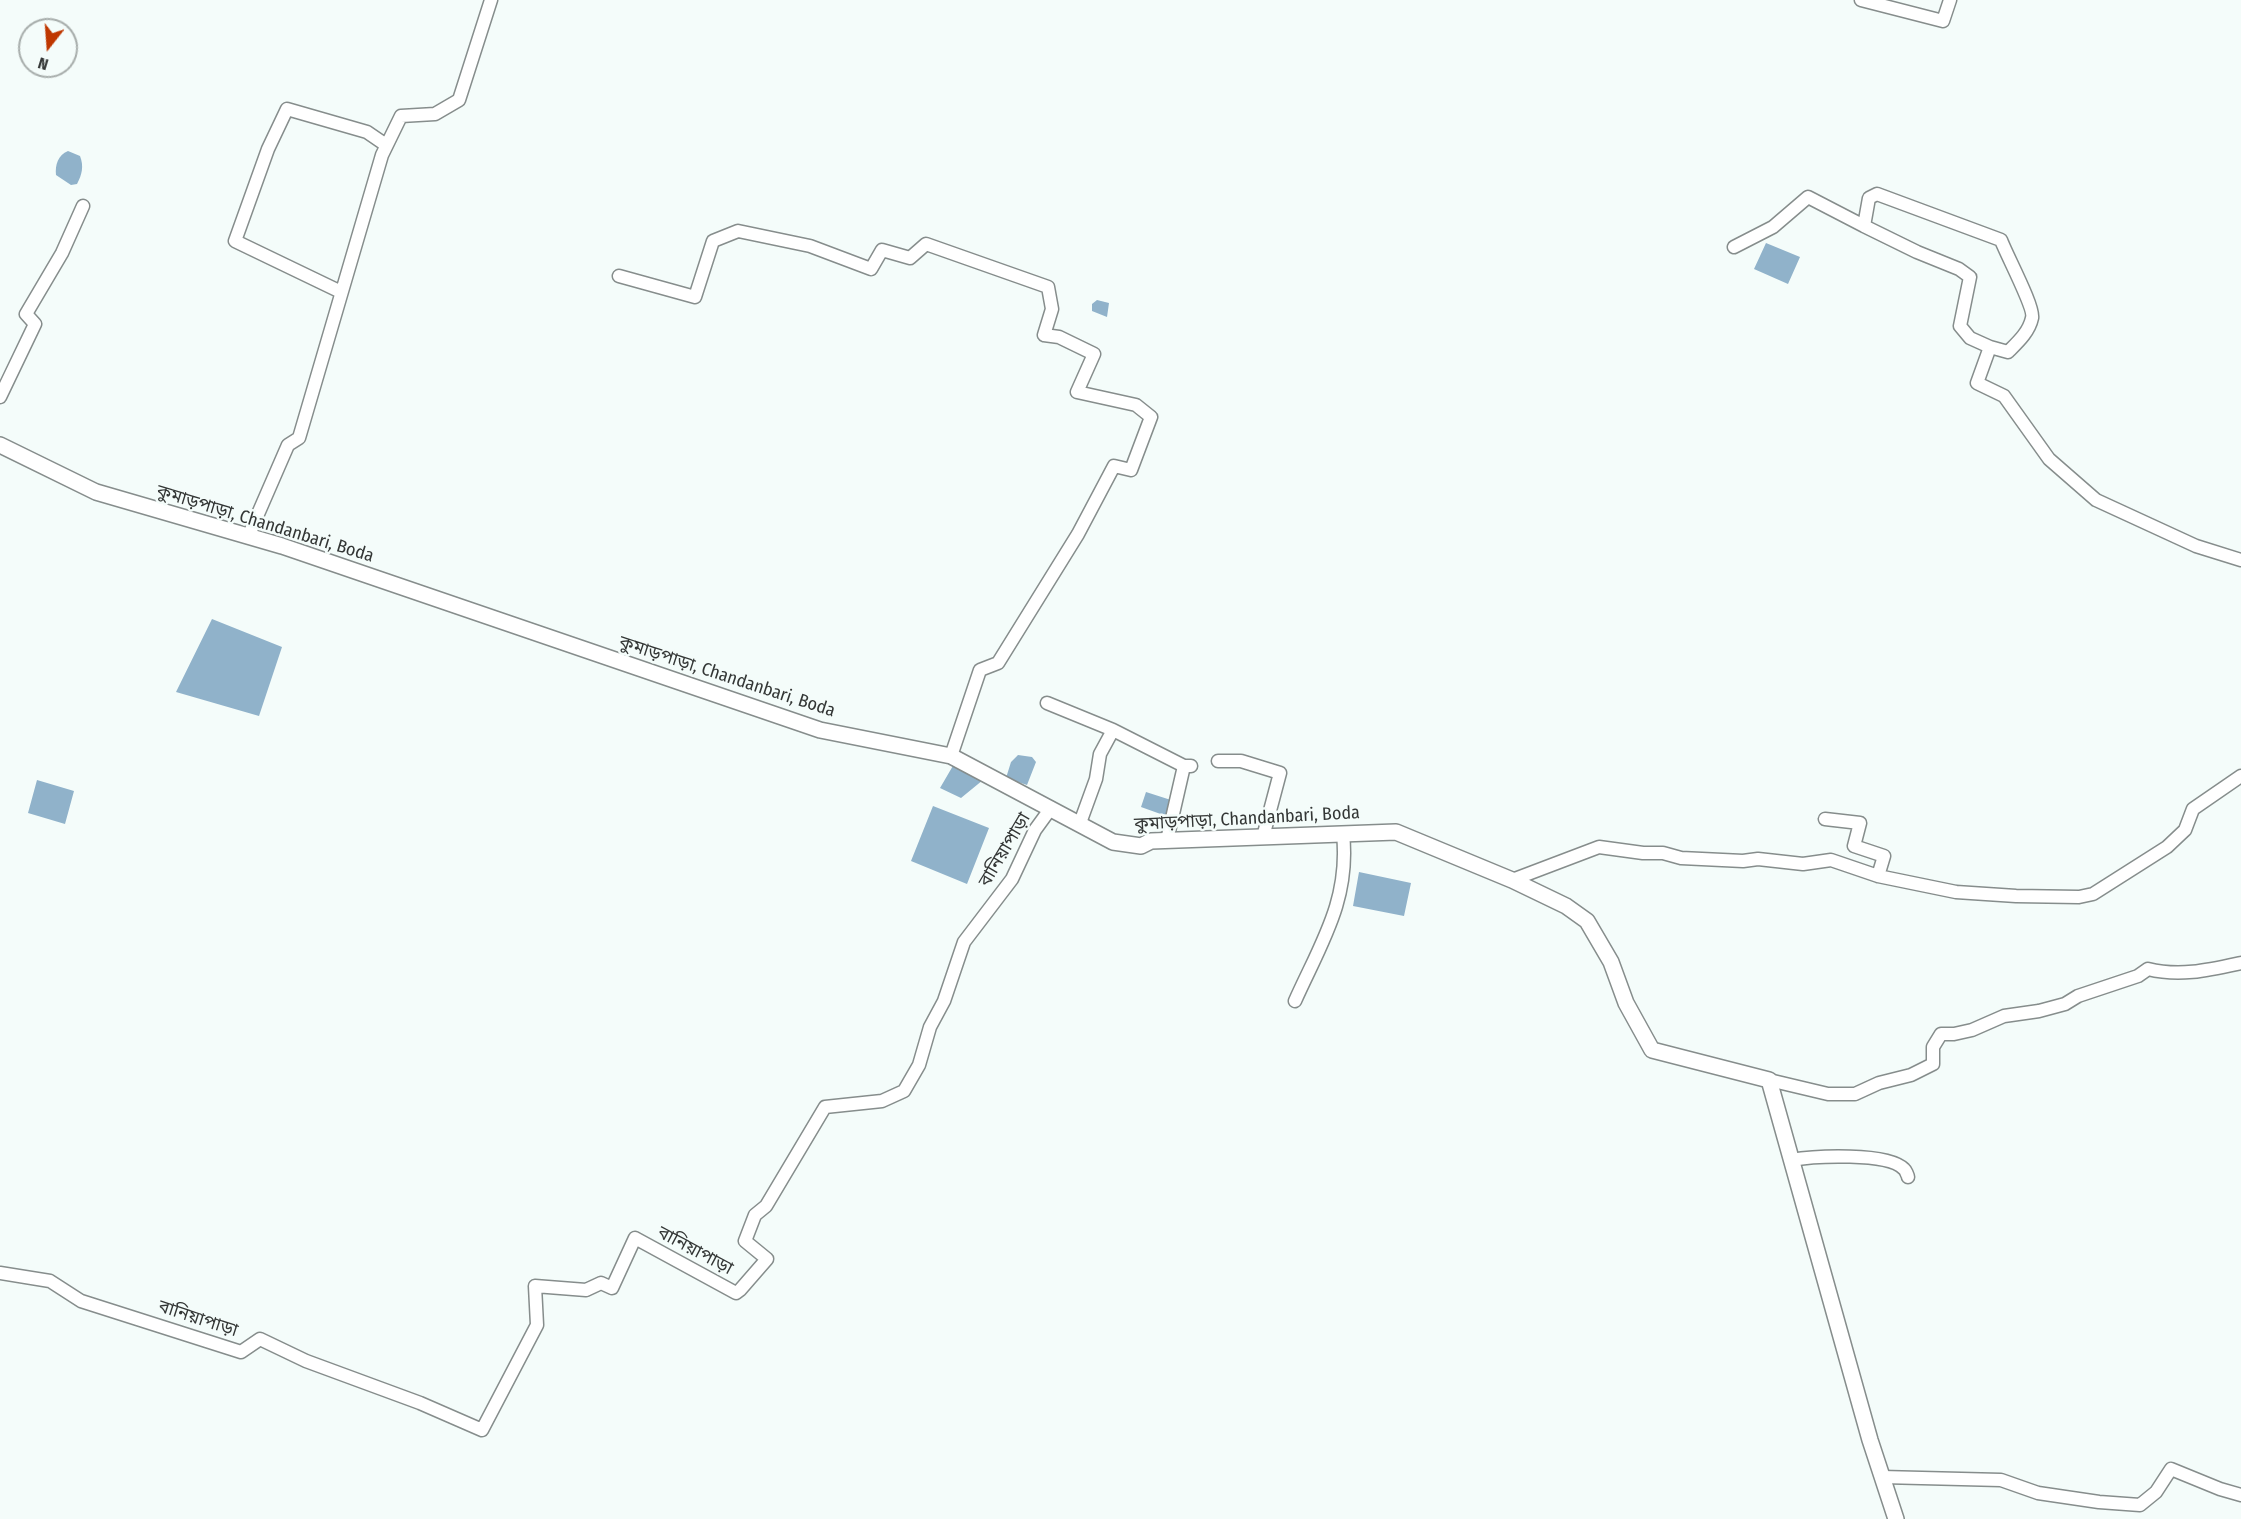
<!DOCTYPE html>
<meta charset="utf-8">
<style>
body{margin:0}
#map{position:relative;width:2241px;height:1519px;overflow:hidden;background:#f4fcfa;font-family:"Fira Sans Condensed",sans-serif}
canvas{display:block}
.north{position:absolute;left:18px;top:18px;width:60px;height:60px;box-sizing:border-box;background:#f4fcfa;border:2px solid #a7adab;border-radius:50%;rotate:197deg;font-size:16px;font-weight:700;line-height:24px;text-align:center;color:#333635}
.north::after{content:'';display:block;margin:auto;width:21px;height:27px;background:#bf3700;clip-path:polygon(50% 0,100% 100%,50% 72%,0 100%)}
</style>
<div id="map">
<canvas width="2241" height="1519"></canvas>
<div class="north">N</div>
</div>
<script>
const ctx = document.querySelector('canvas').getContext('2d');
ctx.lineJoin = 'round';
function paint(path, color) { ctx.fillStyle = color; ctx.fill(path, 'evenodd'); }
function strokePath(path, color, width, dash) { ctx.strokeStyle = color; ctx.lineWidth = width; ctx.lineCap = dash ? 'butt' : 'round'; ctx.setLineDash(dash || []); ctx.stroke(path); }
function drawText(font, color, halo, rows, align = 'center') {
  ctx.font = font + ' "Fira Sans Condensed","Noto Sans Bengali",sans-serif'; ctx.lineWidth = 5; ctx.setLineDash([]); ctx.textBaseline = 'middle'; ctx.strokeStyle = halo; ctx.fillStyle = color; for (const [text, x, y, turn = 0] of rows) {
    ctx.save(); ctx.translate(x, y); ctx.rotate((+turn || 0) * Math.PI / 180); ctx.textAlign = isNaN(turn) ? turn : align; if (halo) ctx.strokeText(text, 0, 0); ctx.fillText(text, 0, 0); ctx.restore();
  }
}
const water = new Path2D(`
 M68 151 80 156C84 166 82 175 77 184L71 185 56 175C55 165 58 155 68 151Z
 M1766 243 1800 257 1788 284 1754 269Z
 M1097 300 1109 303 1107 317 1092 311V304Z
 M212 619 282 647 259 716 176 692Z
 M1018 755 1032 757 1036 762 1027 785 1006 778 1011 762Z
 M954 764 983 780 961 798 940 788Z
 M37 780 74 791 65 824 28 813Z
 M1146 792 1174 801 1169 817 1141 807Z
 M933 806 989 828 967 884 911 861Z
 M1359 872 1411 883 1404 916 1353 906Z`);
const minor = new Path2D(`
 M1861 0 1943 21 1950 0
 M1864 226 1917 252 1959 269 1970 277 1960 326 1970 338 1990 347
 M1734 247 1773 227 1808 197 1864 226 1869 198 1877 194 2001 240C2006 254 2035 308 2032 318 2029 332 2018 342 2008 352L1990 347 1977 383 2004 396 2049 459 2096 500 2196 546 2241 560
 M619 276 695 297 713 241 738 231 810 246 871 269 882 250 910 258 926 244 1048 287 1052 309 1044 335 1059 337 1094 354 1077 392 1136 405 1151 417 1131 470 1114 466 1078 534 998 663 980 670 951 756
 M341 292 235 241 268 149 287 109 367 132 386 145
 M0 397 35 324 26 314 62 253 83 206
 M248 537 288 445 299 438 382 155 401 116 435 114 459 100 491 0
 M1047 703 1113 730
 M1218 761H1241L1280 773 1263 837
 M1825 819 1860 823 1854 846 1884 856 1878 876
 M1080 823 1096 779 1100 754 1113 730 1184 766H1191
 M1167 840 1184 766
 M1512 880 1599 847 1643 853H1663L1681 858 1743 861 1758 859 1803 864 1831 860 1878 876 1956 892 2016 896 2079 897 2093 894 2167 847 2185 830 2193 809 2241 776
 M1295 1001C1321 943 1350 900 1343 834
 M1769 1080 1828 1094H1855L1879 1083 1911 1075 1933 1064V1047L1941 1034H1954L1972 1030 2004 1016 2039 1011 2065 1004 2078 996 2138 976 2148 969C2180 977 2209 970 2241 963
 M1791 1160C1814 1156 1888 1152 1904 1169 1905 1169 1908 1176 1908 1177
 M0 1273 50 1281 81 1301 241 1352 260 1339 306 1361 420 1403 482 1430 537 1325 535 1286 586 1290 601 1283 612 1288 635 1238 736 1293 740 1290 767 1259 745 1241 755 1215 766 1206 825 1107 882 1101 904 1091 919 1065 930 1027 944 1001 964 942 1012 879 1035 830 1051 808
 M1882 1477 2001 1480 2038 1493 2099 1502 2140 1505 2156 1492 2171 1469 2220 1489 2241 1495`);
const tertiary = new Path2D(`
 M0 445 96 492 282 546 820 730 951 756 1113 842 1141 846 1151 841 1396 832 1512 880 1566 906 1587 921 1611 962 1626 1003 1652 1050 1769 1080 1870 1440 1896 1519`);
const streetNames = [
 ["কুমাড়পাড়া, Chandanbari, Boda",265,524,17],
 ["কুমাড়পাড়া, Chandanbari, Boda",727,677,18],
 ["কুমাড়পাড়া, Chandanbari, Boda",1247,819,-3],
 ["বানিয়াপাড়া",1005,850,-59],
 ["বানিয়াপাড়া",695,1251,28],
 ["বানিয়াপাড়া",198,1319,18]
];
paint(water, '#90b2ca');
strokePath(minor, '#868d8c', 15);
strokePath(tertiary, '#868d8c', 18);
strokePath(minor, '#fff', 12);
strokePath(tertiary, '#fff', 15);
drawText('18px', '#333635', '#f4fcfa', streetNames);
</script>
